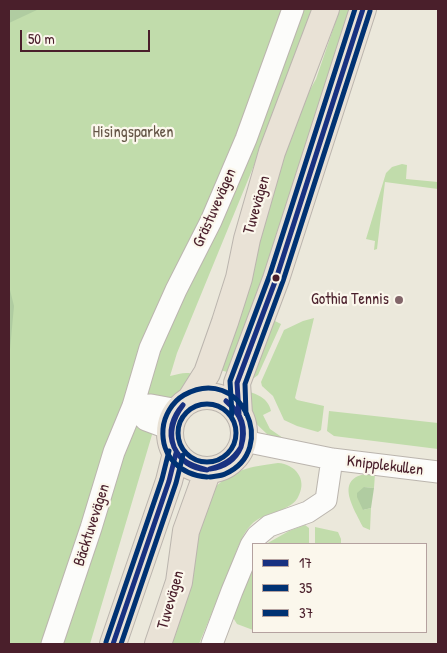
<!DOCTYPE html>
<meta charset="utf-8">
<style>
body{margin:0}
#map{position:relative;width:447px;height:653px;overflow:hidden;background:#ebe8db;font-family:"Patrick Hand",sans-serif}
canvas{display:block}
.frame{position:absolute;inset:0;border:10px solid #4a1f2b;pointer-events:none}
.legend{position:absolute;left:252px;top:543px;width:175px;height:90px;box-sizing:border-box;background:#fbf7ec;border:1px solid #b4a19f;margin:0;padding:6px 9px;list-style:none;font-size:15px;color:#4a1f2b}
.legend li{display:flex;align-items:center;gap:10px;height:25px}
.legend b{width:25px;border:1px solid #b4a19f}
.scale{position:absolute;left:20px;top:30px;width:130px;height:22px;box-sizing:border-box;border:2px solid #4a1f2b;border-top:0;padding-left:6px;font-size:15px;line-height:18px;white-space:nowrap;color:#4a1f2b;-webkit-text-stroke:4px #fbf7ec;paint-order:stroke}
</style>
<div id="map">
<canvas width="447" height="653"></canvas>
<div class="frame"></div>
<ul class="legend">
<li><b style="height:6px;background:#183181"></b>17</li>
<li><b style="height:6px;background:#003273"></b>35</li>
<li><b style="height:6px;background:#003273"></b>37</li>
</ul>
<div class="scale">50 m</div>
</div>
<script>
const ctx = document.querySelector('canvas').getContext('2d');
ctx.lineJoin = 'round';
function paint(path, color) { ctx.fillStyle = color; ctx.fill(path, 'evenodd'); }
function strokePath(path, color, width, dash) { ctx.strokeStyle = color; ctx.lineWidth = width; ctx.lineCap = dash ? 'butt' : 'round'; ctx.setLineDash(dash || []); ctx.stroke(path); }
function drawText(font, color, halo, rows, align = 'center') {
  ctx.font = font + ' "Patrick Hand",sans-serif'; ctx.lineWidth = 4.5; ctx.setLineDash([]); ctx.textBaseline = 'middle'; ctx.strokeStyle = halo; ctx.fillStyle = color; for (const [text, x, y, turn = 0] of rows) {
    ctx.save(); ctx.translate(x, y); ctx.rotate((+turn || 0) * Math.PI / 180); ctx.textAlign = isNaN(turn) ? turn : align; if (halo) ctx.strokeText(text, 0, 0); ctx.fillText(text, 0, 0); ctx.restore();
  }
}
const green = new Path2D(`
 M9 9H312L282 97 177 353 170 376C180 374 186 371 196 375 184 393 185 398 162 401L90 644H9Z
 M340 9H352L231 373 216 369 256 225 301 106 316 79Z
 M402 164 407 165 406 179 438 182V189L385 182 377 249 374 250 375 241 366 239 386 173 392 167Z
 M314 318 295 398 297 400 324 406 321 430 318 432 297 426 284 420 273 396 262 386 261 382 284 330 303 321Z
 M275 321 281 324 258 375 254 378H250L271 323Z
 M244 390C256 394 268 397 271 411L263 415 270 429 283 438 282 440 267 434 250 418Z
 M329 411 438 423V449L334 436 327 431Z
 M278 463C295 464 307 479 299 495 292 513 263 511 251 525 241 535 236 553 231 566 220 592 210 618 199 644H166L211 491C233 469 249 467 278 463Z
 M365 474H375L374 488 364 487 363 510 371 508 370 530 363 527C355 510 334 480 365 474Z
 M305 525 309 528V544H266L289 531Z
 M315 527 338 532 341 539V544H315Z
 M253 563V630L237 624 232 616Z`);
const forest = new Path2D(`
 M9 9H39L9 23Z
 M9 286 14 306 9 360Z
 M364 487 374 488 371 508 363 510 357 497V493Z`);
const minor = new Path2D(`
 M133 406 151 405 178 410
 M133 406 146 420 170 429
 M244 441 332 459 438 472
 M52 644 91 528 114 452 133 406 150 348 176 290 211 221 246 139 293 9
 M212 644 232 591 251 545 257 536 269 526 308 512 326 500 332 459`);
const major = new Path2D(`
 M170 433a37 37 0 1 1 74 0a37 37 0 1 1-74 0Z
 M190 400 207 373 225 322 239 278 247 239 272 152 326 9
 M239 414 237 383 276 279 363 9
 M113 644 169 481 176 453
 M158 644 179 582 186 531 208 470`);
const bus1 = new Path2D(`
 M226 401C242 413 247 428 241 447
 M226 401C242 415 245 426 241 447
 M239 414 237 383 276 279 363 9
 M174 447C182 463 191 465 207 470
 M174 447C181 462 191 468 207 470
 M174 447C167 432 173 416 183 405
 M174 447C168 431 174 417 183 405
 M210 469C224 465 233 460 241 447
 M210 469C225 467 235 461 241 447
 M113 644 169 481 176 453`);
const bus2 = new Path2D(`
 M246 414 245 384 283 281 370 11
 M207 477C181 475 161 457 163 429 164 416 172 402 184 395 241 363 280 450 225 474 221 476 215 476 210 477
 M121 644 176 483 183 455`);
const bus3 = new Path2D(`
 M178 433a29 29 0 1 1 58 0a29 29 0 1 1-58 0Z
 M232 414 230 381 269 277 355 9
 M106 642 162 479 169 451`);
const markers = [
 [276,278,4.5,"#4a1f2b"],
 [399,300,5,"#826569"]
];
const parkNames = [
 ["Hisingsparken",133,133]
];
const streetNames = [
 ["Tuvevägen",257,205,-74],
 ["Grästuvevägen",215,208,-66],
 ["Knipplekullen",385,466,7],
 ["Bäcktuvevägen",92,525,-72],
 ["Tuvevägen",171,600,-74]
];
const poiNames = [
 ["Gothia Tennis",389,300]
];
paint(green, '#c1dcab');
paint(forest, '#b0cca1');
strokePath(minor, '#bbb5ae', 23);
strokePath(major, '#bbb5ae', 28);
strokePath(minor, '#fcfcfa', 21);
strokePath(major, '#e9e2d6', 26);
strokePath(bus1, '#183181', 5);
strokePath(bus2, '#003273', 5);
strokePath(bus3, '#003273', 5);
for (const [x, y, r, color] of markers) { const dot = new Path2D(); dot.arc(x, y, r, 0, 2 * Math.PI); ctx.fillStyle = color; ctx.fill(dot); strokePath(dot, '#fbf7ec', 2); }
drawText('16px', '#645546', '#fbf7ec', parkNames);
drawText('16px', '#4a1f2b', '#fbf7ec', streetNames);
drawText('16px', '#4a1f2b', '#fbf7ec', poiNames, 'right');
</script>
